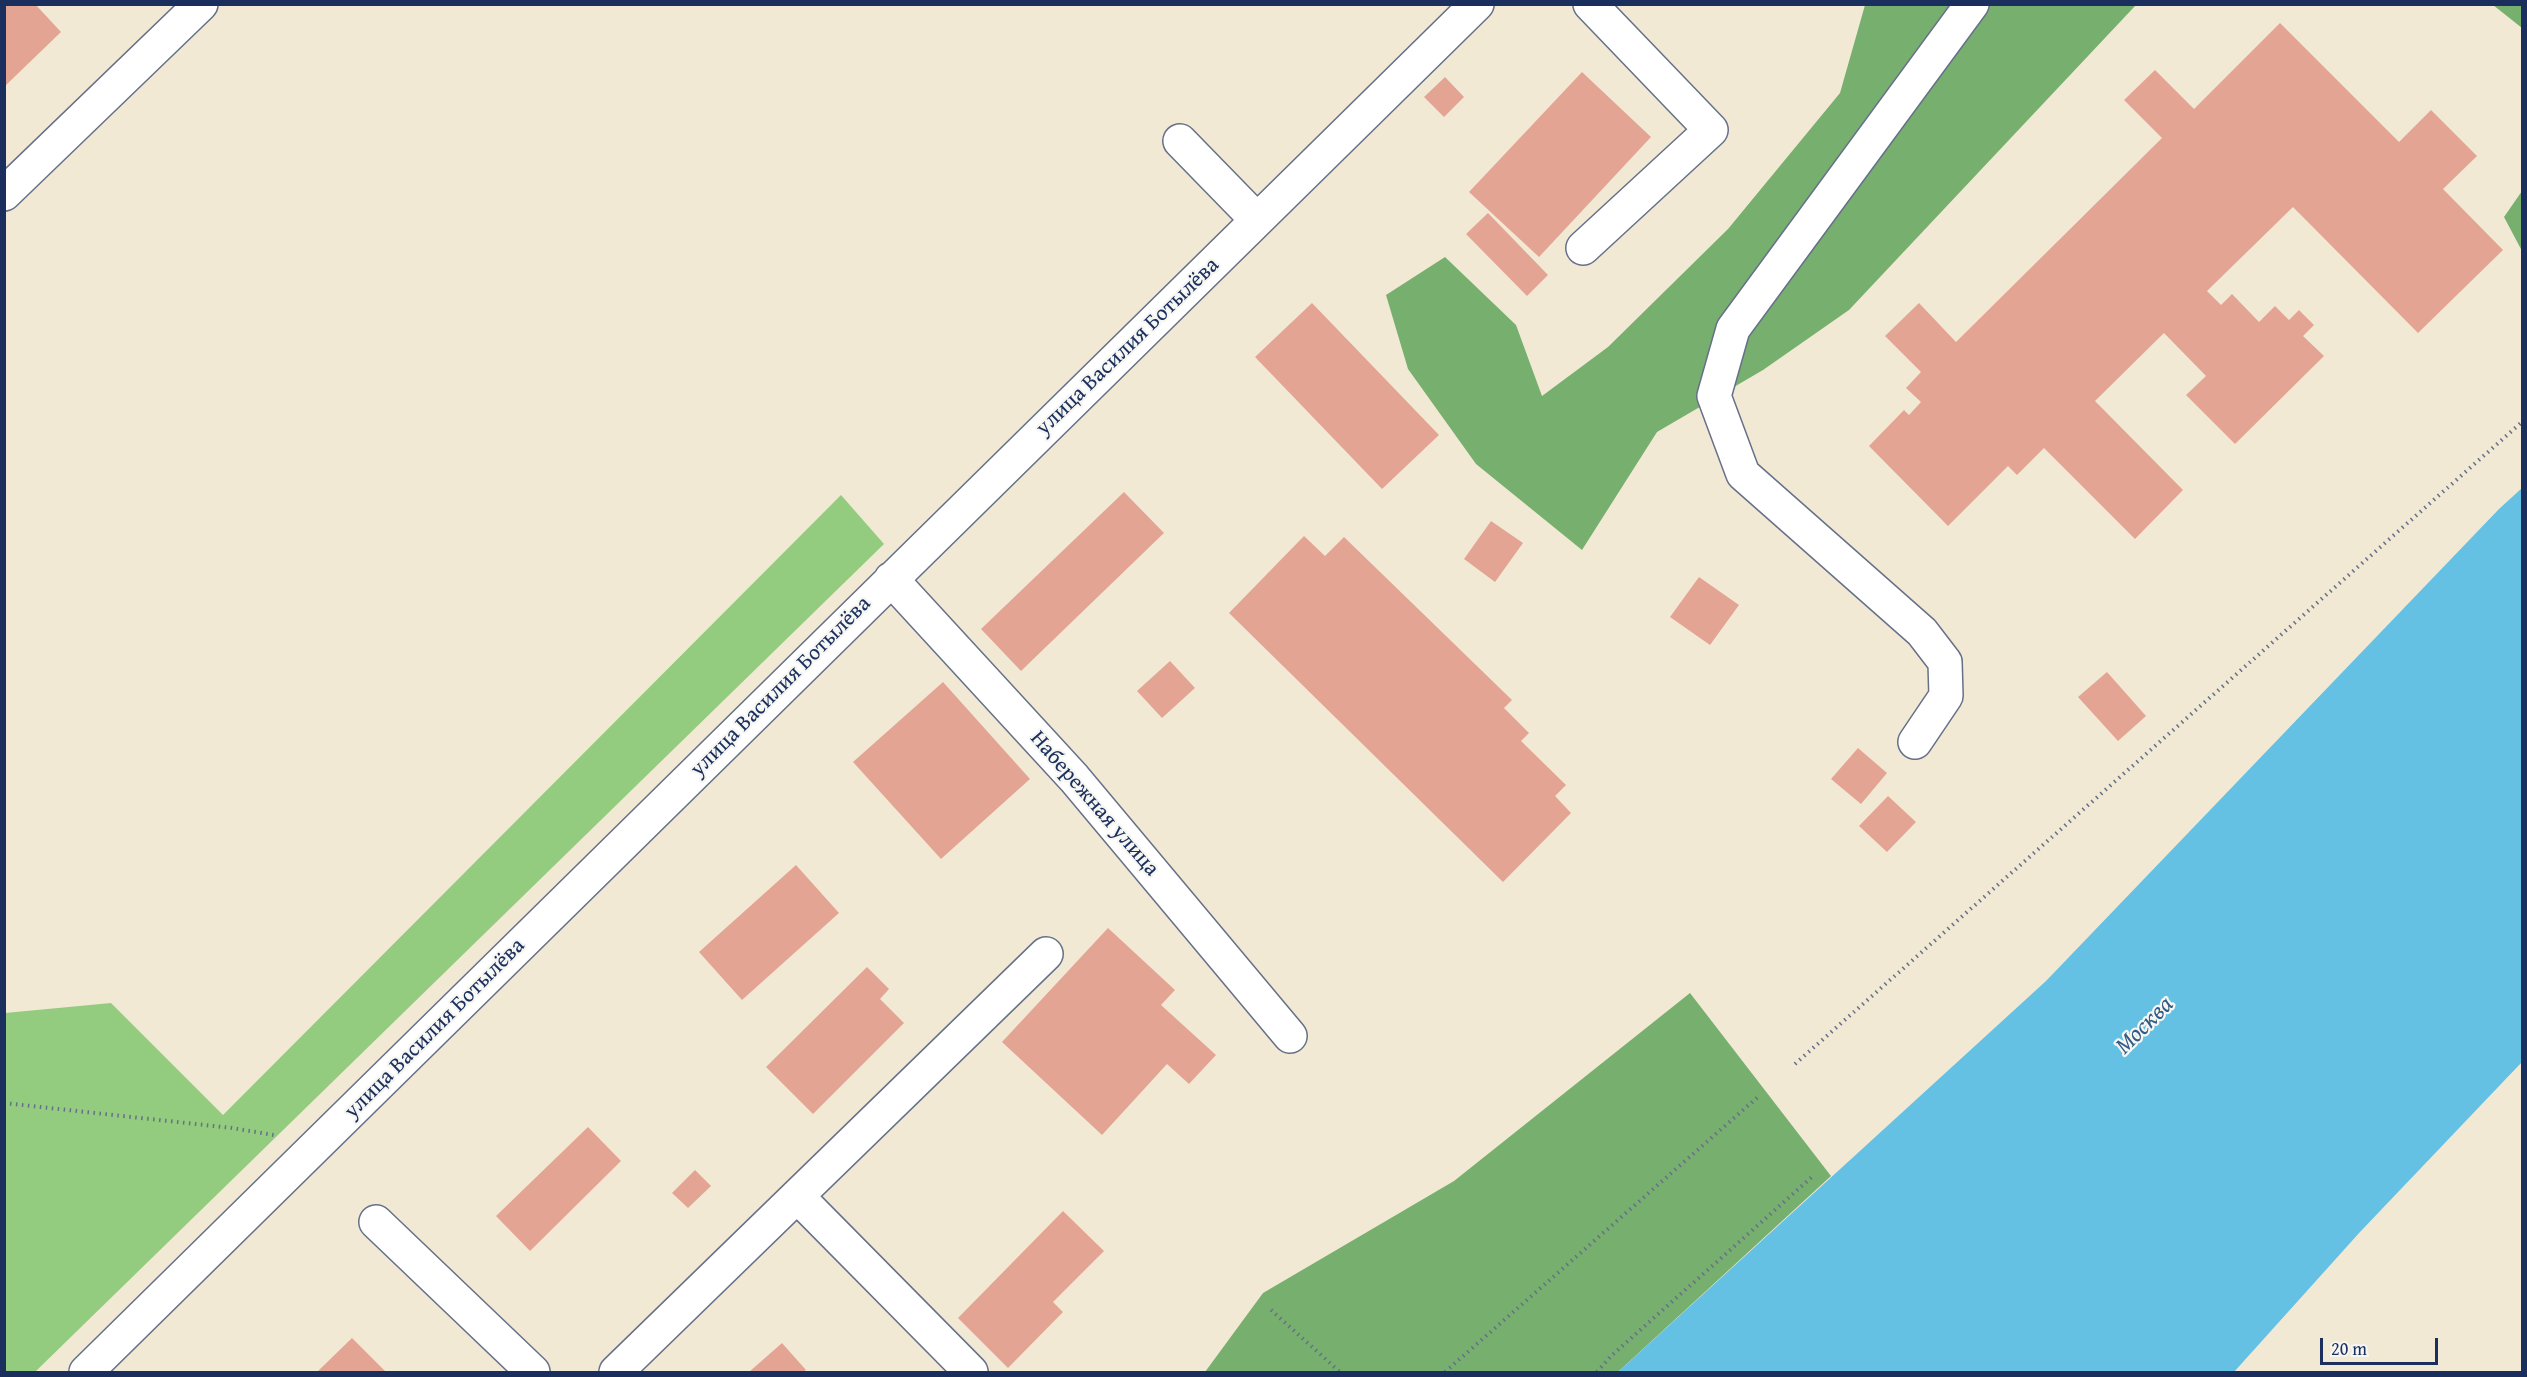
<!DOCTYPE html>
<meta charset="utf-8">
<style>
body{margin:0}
#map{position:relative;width:2527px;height:1377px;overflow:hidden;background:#f2e9d5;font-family:"Gentium Book Plus",serif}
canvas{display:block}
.frame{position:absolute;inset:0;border:6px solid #1b2f5e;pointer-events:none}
.scale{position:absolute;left:2320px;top:1338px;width:118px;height:27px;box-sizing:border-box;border:3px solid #1b2f5e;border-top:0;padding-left:8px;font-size:18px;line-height:21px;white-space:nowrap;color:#1b2f5e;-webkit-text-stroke:4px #f6f6f2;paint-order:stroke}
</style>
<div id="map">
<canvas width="2527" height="1377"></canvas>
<div class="frame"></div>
<div class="scale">20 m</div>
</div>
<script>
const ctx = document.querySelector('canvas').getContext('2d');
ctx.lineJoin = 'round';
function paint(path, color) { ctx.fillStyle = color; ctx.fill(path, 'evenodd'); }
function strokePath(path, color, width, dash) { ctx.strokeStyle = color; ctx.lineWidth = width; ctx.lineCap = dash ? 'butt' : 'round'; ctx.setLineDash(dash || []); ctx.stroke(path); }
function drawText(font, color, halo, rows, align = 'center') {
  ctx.font = font + ' "Gentium Book Plus",serif'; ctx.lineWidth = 4.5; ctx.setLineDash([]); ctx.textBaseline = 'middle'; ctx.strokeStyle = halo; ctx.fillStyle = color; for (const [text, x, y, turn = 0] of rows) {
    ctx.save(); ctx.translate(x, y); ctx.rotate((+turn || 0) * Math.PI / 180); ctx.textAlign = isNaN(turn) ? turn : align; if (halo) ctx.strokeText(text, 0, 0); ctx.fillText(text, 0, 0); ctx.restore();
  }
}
const green = new Path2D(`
 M841 495 884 544 35 1372H5V1013L111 1003 223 1115Z`);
const forest = new Path2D(`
 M1865 5H2136L1849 310 1763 370 1657 432 1582 550 1476 464 1408 369 1386 295 1445 257 1516 325 1542 396 1608 347 1728 229 1840 93Z
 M2493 5H2522V28Z
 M2522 191V251L2504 217Z
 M1690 993 1831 1176 1618 1372H1205L1263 1293 1454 1181Z`);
const water = new Path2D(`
 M2522 488V1062L2360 1232 2234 1372H1618L2046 981 2499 509Z`);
const building = new Path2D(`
 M4 4H35L61 32 4 87Z
 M2280 23 2399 142 2431 110 2477 156 2443 189 2503 250 2418 333 2293 207 2207 291 2221 305 2232 294 2259 322 2275 306 2289 320 2299 310 2314 325 2303 336 2324 356 2235 444 2186 395 2206 376 2164 333 2095 401 2183 490 2135 539 2044 448 2017 475 2008 466 1948 526 1869 446 1904 410 1909 415 1921 402 1906 388 1921 372 1885 336 1919 303 1956 342 2162 138 2124 100 2155 70 2194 109Z
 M1582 72 1651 137 1539 257 1469 192Z
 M1445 77 1464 97 1444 117 1424 97Z
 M1488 213 1548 275 1527 296 1466 234Z
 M1312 303 1439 435 1382 489 1255 357Z
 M1124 492 1164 533 1021 671 981 629Z
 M1491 521 1523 543 1495 582 1464 559Z
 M1304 536 1325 556 1344 537 1512 700 1504 708 1529 733 1521 741 1566 785 1555 796 1571 813 1503 882 1229 613Z
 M1699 577 1739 605 1710 645 1670 617Z
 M1170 661 1195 688 1162 718 1137 691Z
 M2107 672 2146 716 2118 741 2078 697Z
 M943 682 1030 779 941 859 853 762Z
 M1858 748 1887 773 1861 804 1831 779Z
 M1888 796 1916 822 1887 852 1859 826Z
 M796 865 839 913 742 1000 699 952Z
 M1108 928 1175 990 1161 1005 1216 1055 1189 1084 1167 1064 1102 1135 1002 1042Z
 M867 967 889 989 880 999 904 1023 813 1114 766 1067Z
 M588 1127 621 1161 530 1251 496 1216Z
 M695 1170 711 1186 688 1208 672 1193Z
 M1063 1211 1104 1251 1053 1302 1063 1312 1008 1368 958 1318Z
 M352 1338 386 1372H317Z
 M782 1343 806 1370 803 1372H749Z`);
const path = new Path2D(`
 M1795 1064 2522 422
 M4 1103 232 1128 274 1135
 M1271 1310 1340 1372
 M1445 1372 1759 1096
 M1597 1372 1610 1357 1812 1177`);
const minor = new Path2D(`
 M1180 141 1257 220
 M4 194 201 4
 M1583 248 1711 130 1590 4
 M891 579 1074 778 1290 1036
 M1915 742 1946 696 1945 662 1922 632 1743 474 1714 396 1733 329 1972 4
 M797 1196 971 1372
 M376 1222 533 1372
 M86 1372 1477 4
 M616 1372 1046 954`);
const streetNames = [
 ["улица Василия Ботылёва",1128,347,-44],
 ["улица Василия Ботылёва",781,687,-45],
 ["Набережная улица",1094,804,49],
 ["улица Василия Ботылёва",435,1029,-45]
];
const waterNames = [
 ["Москва",2145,1026,-45]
];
paint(green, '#94cc7f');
paint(forest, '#77b06e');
paint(water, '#65c1e3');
paint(building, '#e4a493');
strokePath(minor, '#667088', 36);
strokePath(path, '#667088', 4, [1.5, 4.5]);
strokePath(minor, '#fff', 33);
drawText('22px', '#1b2f5e', '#f6f6f2', streetNames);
drawText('italic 24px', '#315b86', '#f6f6f2', waterNames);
</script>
